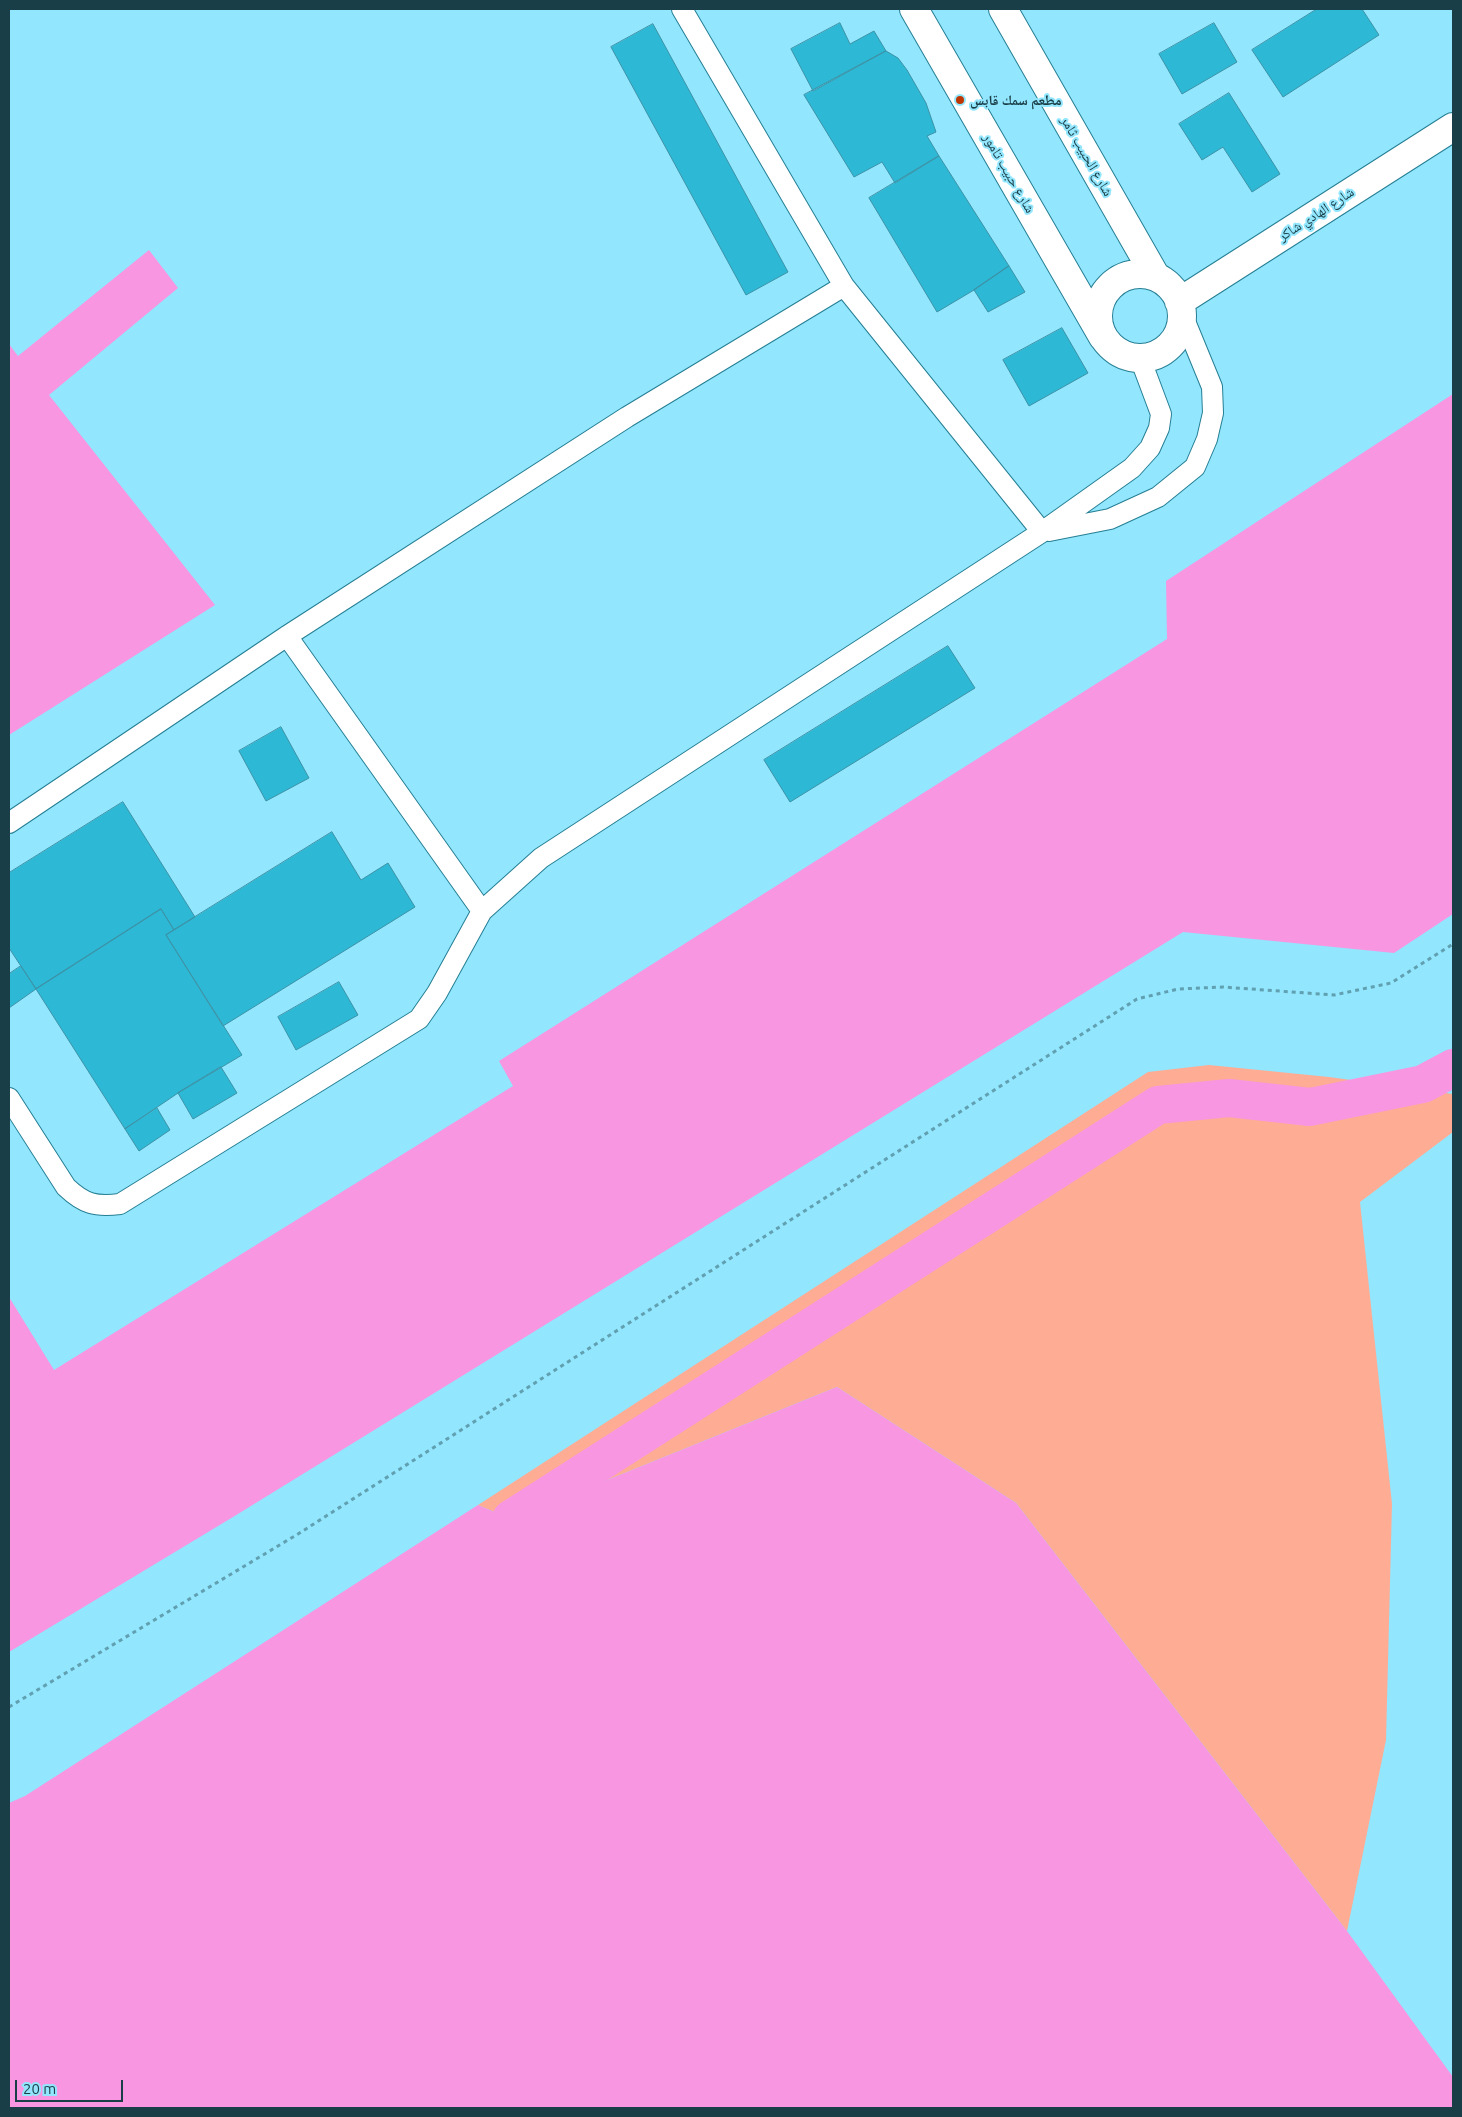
<!DOCTYPE html>
<meta charset="utf-8">
<style>
body{margin:0}
#map{position:relative;width:1462px;height:2117px;overflow:hidden;background:#92e6fd;font-family:Ubuntu,sans-serif}
canvas{display:block}
.frame{position:absolute;inset:0;border:10px solid #1a3e47;pointer-events:none}
.scale{position:absolute;left:15px;top:2080px;width:108px;height:22px;box-sizing:border-box;border:2px solid #1a3e47;border-top:0;padding-left:6px;font-size:15px;line-height:18px;white-space:nowrap;color:#1a3e47;-webkit-text-stroke:4px #92e6fd;paint-order:stroke}
</style>
<div id="map">
<canvas width="1462" height="2117"></canvas>
<div class="frame"></div>
<div class="scale">20 m</div>
</div>
<script>
const ctx = document.querySelector('canvas').getContext('2d');
ctx.lineJoin = 'round';
function paint(path, color) { ctx.fillStyle = color; ctx.fill(path, 'evenodd'); }
function strokePath(path, color, width, dash) { ctx.strokeStyle = color; ctx.lineWidth = width; ctx.lineCap = dash ? 'butt' : 'round'; ctx.setLineDash(dash || []); ctx.stroke(path); }
function drawText(font, color, halo, rows, align = 'center') {
  ctx.font = font + ' Ubuntu,"Noto Naskh Arabic",sans-serif'; ctx.lineWidth = 4; ctx.setLineDash([]); ctx.textBaseline = 'middle'; ctx.strokeStyle = halo; ctx.fillStyle = color; for (const [text, x, y, turn = 0] of rows) {
    ctx.save(); ctx.translate(x, y); ctx.rotate((+turn || 0) * Math.PI / 180); ctx.textAlign = isNaN(turn) ? turn : align; if (halo) ctx.strokeText(text, 0, 0); ctx.fillText(text, 0, 0); ctx.restore();
  }
}
const green = new Path2D(`
 M1209 1065 1329 1077 1453 1094V1132L1360 1202 1392 1504 1386 1740 1347 1931 1016 1503 837 1387 511 1519 478 1505 1148 1072Z`);
const water = new Path2D(`
 M149 250 178 288 49 395 215 605 9 735V344L18 356Z
 M1453 394V914L1394 953 1183 932 233 1517 9 1652V1297L54 1370 513 1086 499 1061 1167 639 1166 581Z
 M837 1387 1016 1503 1347 1931 1453 2077V2108H9V1803L25 1796 478 1505 511 1519Z`);
const canal = new Path2D(`
 M511 1519 1158 1105 1229 1098 1310 1107 1423 1084 1453 1068`);
const building = new Path2D(`
 M1317 9H1362L1379 35 1283 97 1252 50Z
 M840 23 850 44 874 31 886 51 813 91 791 49Z
 M1214 23 1237 62 1182 94 1159 54Z
 M653 24 788 272 746 295 611 47Z
 M886 51 898 58 907 70 926 103 936 132 927 136 939 156 895 183 882 162 854 177 804 95Z
 M1229 93 1280 174 1252 192 1223 147 1202 160 1179 124Z
 M939 156 1009 266 974 290 937 312 869 198Z
 M1009 266 1025 292 988 312 974 290Z
 M1062 328 1088 373 1029 406 1003 360Z
 M948 646 975 688 790 802 764 760Z
 M281 727 309 778 266 801 239 751Z
 M123 802 195 917 174 930 161 909 36 989 9 948V873Z
 M332 832 361 880 388 863 415 907 223 1026 166 935Z
 M161 909 174 930 166 935 242 1055 178 1093 125 1129 36 989Z
 M21 966 36 989 9 1008V974Z
 M339 982 358 1015 296 1050 278 1017Z
 M221 1067 237 1093 193 1119 178 1093Z
 M157 1108 170 1130 139 1151 125 1129Z`);
const path = new Path2D(`
 M9 1707 298 1534 1137 999 1178 989 1223 987 1334 995 1391 983 1453 944`);
const service = new Path2D(`
 M682 9 844 286 1042 532
 M1049 531 1110 519 1158 497 1195 467 1207 439 1213 413 1212 387 1182 314
 M287 636 482 911
 M9 823 287 636 627 417 844 286
 M9 1098 66 1187C84 1204 95 1207 120 1204L419 1019 437 993 482 911 541 858 1042 532 1132 468 1150 448 1159 428 1161 414 1140 358`);
const tertiary = new Path2D(`
 M914 9 1103 337
 M1003 9 1156 277
 M1098 316a42 42 0 1 1 84 0a42 42 0 1 1-84 0Z
 M1179 302 1453 127`);
const markers = [
 [960,100,5,"#be3604"]
];
const poiNames = [
 ["مطعم سمك قابس",970,100]
];
const streetNames = [
 ["شارع الحبيب ثامر",1087,156,60],
 ["شارع حبيب تامور",1009,173,60],
 ["شارع الهادي شاكر",1316,214,-33]
];
paint(green, '#ffac95');
paint(water, '#f896e1');
strokePath(canal, '#f896e1', 38);
paint(building, '#2db8d5');
strokePath(building, '#3c93a7', 1);
strokePath(service, '#257f94', 22);
strokePath(tertiary, '#257f94', 30);
strokePath(path, '#60a0b1', 3, [4, 4]);
strokePath(service, '#fff', 20);
strokePath(tertiary, '#fff', 28);
for (const [x, y, r, color] of markers) { const dot = new Path2D(); dot.arc(x, y, r, 0, 2 * Math.PI); ctx.fillStyle = color; ctx.fill(dot); strokePath(dot, '#92e6fd', 2); }
drawText('bold 14px', '#1a3e47', '#92e6fd', poiNames, 'left');
drawText('14px', '#1a3e47', '#92e6fd', streetNames);
</script>
